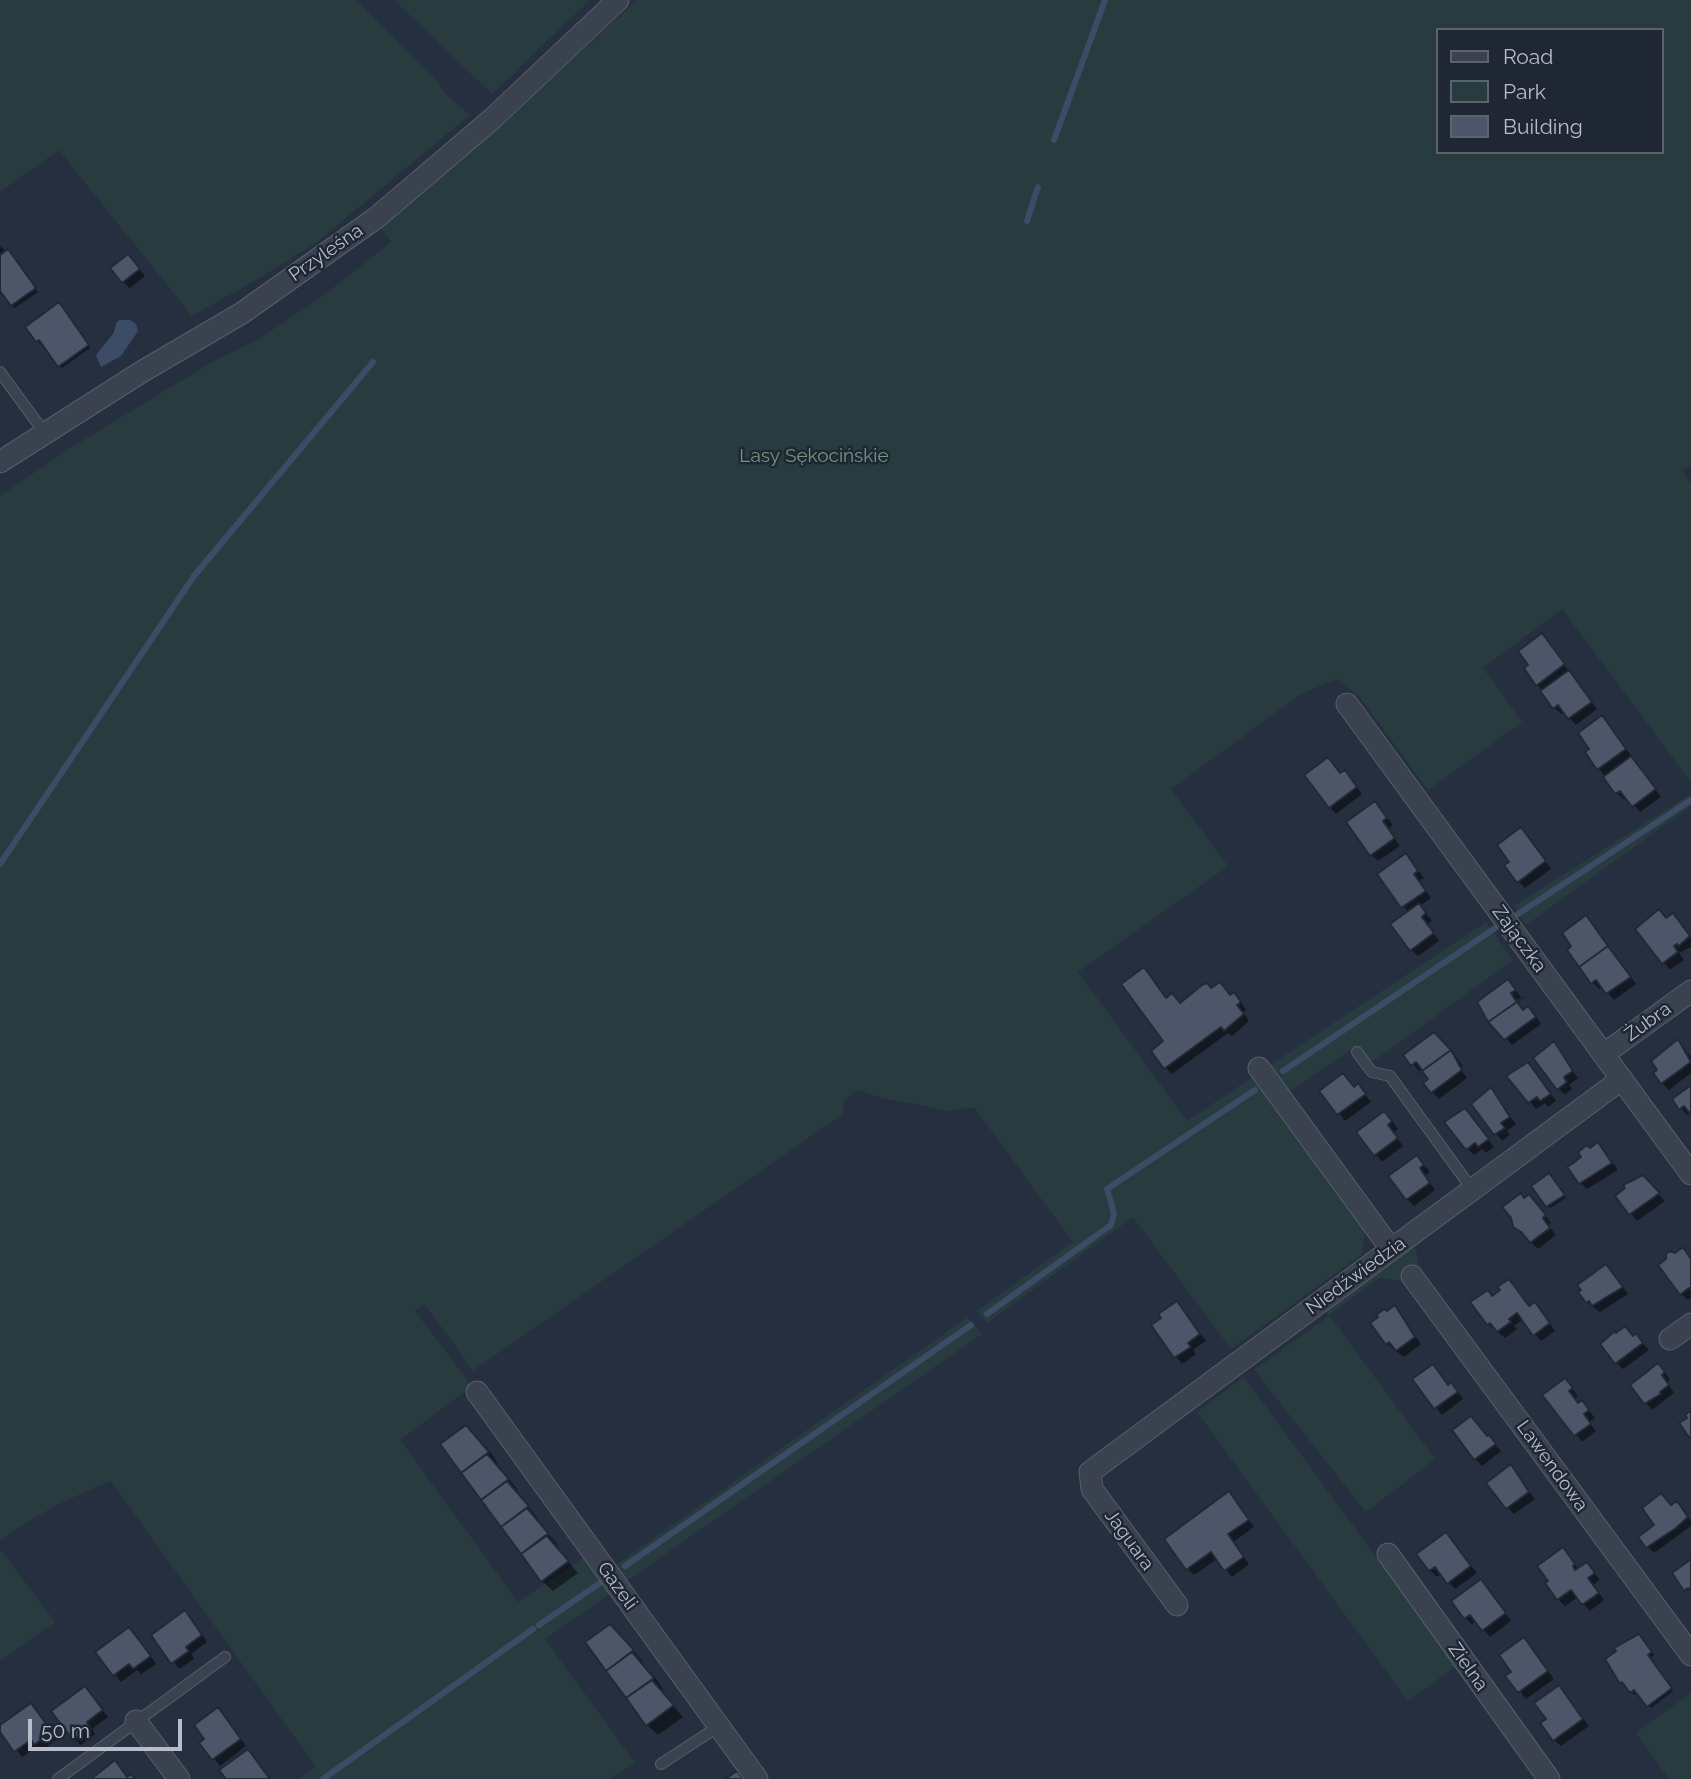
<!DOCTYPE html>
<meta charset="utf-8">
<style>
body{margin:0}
#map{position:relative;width:1691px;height:1779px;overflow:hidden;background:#262f3f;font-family:Raleway,sans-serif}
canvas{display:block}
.legend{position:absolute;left:1436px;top:28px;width:228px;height:126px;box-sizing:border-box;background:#1f2634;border:2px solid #5c6270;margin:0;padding:9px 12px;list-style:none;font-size:21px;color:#b7bdc9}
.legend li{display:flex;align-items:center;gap:14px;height:35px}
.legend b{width:35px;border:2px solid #5c6270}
.scale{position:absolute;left:28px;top:1719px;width:154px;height:32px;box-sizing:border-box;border:4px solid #b7bdc9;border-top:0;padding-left:9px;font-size:21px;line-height:24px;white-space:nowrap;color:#b7bdc9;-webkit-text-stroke:5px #1f2634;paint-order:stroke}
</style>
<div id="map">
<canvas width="1691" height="1779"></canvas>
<ul class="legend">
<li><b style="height:9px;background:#3a414f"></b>Road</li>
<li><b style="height:19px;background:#283c40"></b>Park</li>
<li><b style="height:19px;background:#4c5668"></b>Building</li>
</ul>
<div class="scale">50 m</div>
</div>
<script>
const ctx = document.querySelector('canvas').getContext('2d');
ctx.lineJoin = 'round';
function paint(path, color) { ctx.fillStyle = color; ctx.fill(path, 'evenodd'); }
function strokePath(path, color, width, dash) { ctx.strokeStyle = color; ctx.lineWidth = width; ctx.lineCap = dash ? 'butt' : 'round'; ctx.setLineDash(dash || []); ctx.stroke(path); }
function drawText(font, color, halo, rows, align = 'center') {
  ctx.font = font + ' Raleway,sans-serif'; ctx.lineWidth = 5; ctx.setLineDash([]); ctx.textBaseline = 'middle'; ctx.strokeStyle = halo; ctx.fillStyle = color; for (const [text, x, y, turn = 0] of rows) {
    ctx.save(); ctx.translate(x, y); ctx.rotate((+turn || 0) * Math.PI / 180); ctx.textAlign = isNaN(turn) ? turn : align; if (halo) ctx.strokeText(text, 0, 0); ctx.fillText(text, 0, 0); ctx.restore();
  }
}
const green = new Path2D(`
 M0 0H356L434 77 445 93 470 115 317 242 261 277 192 316 59 150 0 192Z
 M394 0H590L492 94Z
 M637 0H1691V465L1682 471 1691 484V782L1562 609 1483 668 1522 722 1428 790 1359 696 1336 679 1301 694 1171 789 1228 866 1078 972 1187 1121 1256 1075 1363 1222 1365 1231 1361 1255 1231 1349 1133 1217 987 1323 977 1311 1073 1242 974 1107 950 1111 879 1097 857 1090 844 1101 843 1114 472 1371 455 1345 424 1304 415 1311 472 1386 400 1440 518 1602 584 1557 611 1593 545 1639 635 1763 610 1779H299L316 1767 111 1481C71 1497 34 1515 0 1541V496L69 449 212 362 256 341 324 295 391 242 381 228 478 145ZM1437 30H1661V152H1437Z
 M1691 794V806L1526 925 1514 906Z
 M1486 922 1513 960 1372 1062 1358 1045 1289 1092 1269 1066Z
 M1412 1242 1416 1249 1419 1268 1400 1281 1379 1278 1329 1315 1435 1459 1366 1512 1254 1370 1329 1316 1324 1309Z
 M968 1317 982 1334 625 1582 614 1566Z
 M1244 1377 1456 1666 1408 1701 1197 1412Z
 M0 1549 55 1622 0 1661Z
 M1691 1693V1779H1669L1636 1733Z`);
const water = new Path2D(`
 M120 320H130L136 324 138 331 121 356 101 367 96 355 113 334 117 322Z`);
const shadow = new Path2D(`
 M0 245 6 253 10 254 38 292 15 308 0 288Z
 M135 263 145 276 130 288 123 282Z
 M61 307 90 348 62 368 42 342 40 344 27 327Z
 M1542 635 1597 709 1576 725 1564 712 1561 714 1554 707 1538 685 1531 665Z
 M1608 724 1661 797 1640 812 1627 797 1623 799 1617 793 1599 769Z
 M1341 775 1351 779 1362 794 1336 814 1330 807Z
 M1375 803 1393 825 1388 829 1400 846 1378 861 1372 855Z
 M1528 836 1551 869 1525 888 1518 881 1511 862Z
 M1406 855 1424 878 1419 881 1431 898 1420 906 1432 921 1427 924 1439 941 1418 956 1411 950 1409 913 1379 875Z
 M1586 917 1636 984 1614 1000 1603 987 1599 989 1593 983 1569 950Z
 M1667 920 1679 922 1691 938V947L1679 953 1684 960 1670 970 1638 929Z
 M1151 976 1167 999 1180 1005 1212 990 1231 996 1240 1001 1246 1010 1243 1012 1249 1021 1232 1036 1228 1033 1172 1074 1165 1067 1166 1041Z
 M1508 981 1521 997 1516 1001 1524 1012 1535 1015 1541 1024 1512 1045 1504 1036Z
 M1678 1041 1691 1057V1073L1669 1090 1662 1083 1660 1070Z
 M1553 1044 1578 1078 1569 1085 1572 1089 1565 1095 1558 1088Z
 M1450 1049 1463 1066 1460 1068 1467 1078 1439 1099 1432 1092 1431 1079 1423 1068 1419 1071 1406 1056Z
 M1534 1071 1556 1101 1548 1107 1545 1103 1536 1109 1509 1077Z
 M1358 1086 1371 1102 1345 1121 1322 1091 1355 1088Z
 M1691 1087V1113L1687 1115 1681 1108Z
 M1491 1090 1516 1124 1507 1131 1510 1135 1502 1141 1473 1104Z
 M1472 1117 1494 1147 1486 1153 1482 1149 1474 1155 1467 1148Z
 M1391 1120 1398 1129 1393 1132 1403 1146 1382 1162 1358 1132Z
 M1604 1151 1618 1170 1587 1189 1581 1183Z
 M1417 1157 1430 1172 1425 1175 1435 1190 1414 1206 1407 1199Z
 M1643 1177 1665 1201 1637 1221 1617 1196Z
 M1551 1178 1566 1198 1550 1208 1547 1205Z
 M1524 1200 1536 1202 1551 1223 1548 1225 1556 1235 1538 1249 1515 1226Z
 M1689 1256 1691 1298 1688 1300 1681 1294 1668 1260Z
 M1613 1273 1628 1294 1600 1312 1587 1302Z
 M1509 1281 1530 1308 1541 1311 1555 1331 1541 1341 1523 1319 1514 1326 1517 1329 1505 1338 1488 1324 1473 1303 1493 1298Z
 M1177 1303 1206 1341 1193 1350 1196 1354 1182 1364 1153 1326 1163 1318Z
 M1394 1308 1421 1344 1404 1357 1387 1344V1313Z
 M1636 1336 1649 1350 1623 1369 1616 1363Z
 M1665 1372 1670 1380 1667 1382 1674 1393 1652 1410 1632 1385Z
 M1415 1380 1449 1386 1457 1391 1463 1399 1442 1415Z
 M1571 1387 1578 1396 1575 1398 1579 1404 1588 1409 1595 1418 1589 1422 1596 1431 1582 1442 1545 1395Z
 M1471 1418 1501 1451 1482 1466 1475 1459Z
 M479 1440 490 1451 501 1469 518 1490 516 1492 538 1518 536 1519 558 1545 555 1547 578 1573 553 1591 542 1581 442 1444Z
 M1511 1467 1535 1499 1514 1514 1507 1507Z
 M1235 1500 1254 1527 1233 1542 1249 1564 1232 1577 1217 1559 1194 1575 1188 1569Z
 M1677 1503 1691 1521V1526L1654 1553 1647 1546 1657 1526Z
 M1446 1534 1477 1573 1455 1589 1442 1574 1437 1577 1430 1570Z
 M1569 1556 1579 1570 1593 1571 1600 1580 1593 1585 1604 1600 1590 1611 1578 1597 1565 1606 1558 1599Z
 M1488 1588 1511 1621 1490 1637 1476 1621 1472 1624 1465 1618Z
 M191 1619 207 1642 191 1654 194 1659 179 1669 153 1635Z
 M136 1636 156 1664 141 1674 137 1670 121 1682 98 1652Z
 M621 1636 643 1662 641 1664 654 1676 663 1689 661 1691 683 1717 658 1735 647 1725 587 1643Z
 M1642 1639 1654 1655 1649 1659 1673 1691 1651 1708 1638 1692 1634 1695 1625 1684 1621 1683 1618 1651Z
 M1530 1646 1554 1679 1526 1699 1508 1676Z
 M85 1688 108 1717 92 1729 95 1734 81 1745 74 1739Z
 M1565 1694 1589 1726 1561 1746 1554 1740Z
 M31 1705 57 1739 42 1750 38 1746 22 1757 0 1728Z
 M224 1716 246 1746 220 1766 202 1743Z`);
const stream = new Path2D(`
 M1054 140 1105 0
 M1027 221 1038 187
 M0 864 194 576 373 362
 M1518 914 1691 800
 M1283 1071 1494 929
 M987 1314 1111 1225 1114 1213 1107 1189 1255 1090
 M625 1566 971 1325
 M539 1625 600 1583
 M323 1779 533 1629`);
const building = new Path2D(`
 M8 249 36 288 11 306 0 291V255Z
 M128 254 140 269 122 283 110 268Z
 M59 302 89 345 58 367 39 340 36 342 25 327Z
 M1542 633 1565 664 1536 686 1524 668 1528 665 1518 651Z
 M1569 670 1592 702 1568 719 1558 705 1553 709 1540 691Z
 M1602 715 1626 749 1597 770 1585 752 1589 749 1578 733Z
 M1631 756 1656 789 1632 807 1620 791 1615 794 1603 777Z
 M1328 757 1340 773 1345 770 1357 787 1329 808 1304 775Z
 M1375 801 1387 818 1383 821 1395 838 1370 856 1346 822Z
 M1521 827 1546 861 1517 883 1504 865 1509 862 1497 845Z
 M1406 853 1418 871 1414 874 1426 891 1401 908 1377 874Z
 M1419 903 1426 913 1422 917 1434 933 1410 951 1390 924Z
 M1659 909 1666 918 1673 913 1690 936 1679 946 1677 944 1674 946 1678 952 1662 964 1635 929Z
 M1586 915 1608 946 1579 967 1567 950 1571 946 1562 933Z
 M1608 946 1631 977 1606 994 1596 980 1591 984 1579 967Z
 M1144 967 1166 998 1172 993 1180 1003 1202 985 1207 983 1211 988 1220 982 1230 995 1234 992 1241 1002 1237 1005 1244 1014 1224 1031 1221 1027 1164 1069 1151 1051 1163 1041 1121 984Z
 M1508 979 1516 990 1511 993 1516 1001 1524 997 1488 1022 1477 1002Z
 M1524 997 1517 1002 1523 1010 1528 1006 1536 1017 1504 1040 1488 1022Z
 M1434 1032 1451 1050 1415 1076 1422 1070 1416 1062 1411 1066 1403 1055Z
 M1678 1039 1691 1062 1661 1084 1653 1073 1657 1070 1651 1061Z
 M1554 1041 1573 1071 1564 1077 1567 1082 1557 1090 1533 1058Z
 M1451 1050 1462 1070 1431 1093 1423 1083 1428 1079 1422 1071 1415 1076Z
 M1528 1062 1551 1094 1540 1101 1537 1097 1528 1103 1506 1076Z
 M1343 1073 1354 1087 1358 1083 1366 1094 1337 1115 1319 1091Z
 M1691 1085V1115L1684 1106 1679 1110 1672 1099Z
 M1491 1087 1510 1117 1501 1123 1505 1128 1494 1135 1471 1104Z
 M1465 1108 1489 1139 1478 1147 1475 1143 1466 1150 1444 1122Z
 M1384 1111 1392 1121 1388 1125 1398 1138 1374 1156 1356 1132Z
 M1598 1142 1612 1163 1579 1184 1567 1167 1576 1161V1158L1577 1160 1581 1157 1578 1152 1587 1145 1590 1148Z
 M1417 1155 1424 1165 1420 1168 1430 1183 1406 1200 1388 1176Z
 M1549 1173 1565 1195 1546 1207 1531 1186Z
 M1643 1175 1660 1193 1629 1215 1615 1196 1625 1188 1623 1185Z
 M1521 1193 1524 1198 1529 1194 1546 1215 1543 1218 1550 1228 1530 1243 1521 1232 1513 1227 1511 1218 1502 1207Z
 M1683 1247 1691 1259V1290L1689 1288 1680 1295 1658 1265 1666 1259V1254L1670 1251 1675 1253Z
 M1606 1264 1623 1287 1592 1306 1589 1301 1586 1303 1578 1292 1581 1290 1577 1285Z
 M1509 1279 1529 1306 1535 1302 1550 1323 1533 1336 1517 1313 1509 1319 1511 1322 1497 1332 1490 1323 1487 1325 1470 1302 1488 1290 1492 1296 1500 1290 1497 1287Z
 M1177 1301 1200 1334 1188 1343 1191 1347 1174 1358 1151 1325 1161 1318 1158 1314Z
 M1395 1305 1415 1337 1396 1351 1389 1342 1386 1345 1370 1323 1378 1317 1376 1315 1384 1309 1387 1311Z
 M1625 1326 1633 1336 1636 1333 1643 1343 1615 1364 1600 1344 1615 1331 1616 1333Z
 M1658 1363 1665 1372 1662 1375 1669 1385 1660 1392 1661 1394 1644 1404 1630 1385Z
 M1433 1364 1448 1385 1451 1382 1458 1392 1434 1409 1412 1379Z
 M1565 1378 1573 1388 1569 1391 1578 1403 1582 1400 1589 1410 1584 1414 1591 1424 1574 1436 1542 1395Z
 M1691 1410V1440L1679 1423 1687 1418 1685 1415Z
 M1471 1416 1487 1436 1489 1435 1496 1444 1474 1460 1452 1430Z
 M466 1425 489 1452 461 1473 440 1444Z
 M487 1454 509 1479 481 1500 461 1473Z
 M1511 1464 1529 1492 1506 1509 1486 1483Z
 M507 1481 529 1506 501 1527 481 1500Z
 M1229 1491 1249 1520 1228 1534 1244 1557 1224 1571 1211 1552 1186 1570 1164 1539Z
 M1661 1493 1671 1505 1677 1501 1688 1517 1676 1528 1646 1548 1638 1537 1654 1525 1642 1508Z
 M527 1508 549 1534 521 1554 501 1527Z
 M1446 1532 1471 1566 1447 1584 1435 1567 1429 1571 1416 1554Z
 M546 1535 569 1561 541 1582 521 1554Z
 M1563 1547 1575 1564 1573 1566 1575 1570 1587 1562 1595 1573 1588 1578 1599 1593 1582 1605 1571 1590 1557 1600 1545 1583 1548 1581 1537 1566Z
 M1691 1559V1591L1688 1588 1684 1591 1672 1573Z
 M1481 1579 1506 1613 1482 1631 1470 1615 1464 1619 1451 1601Z
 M185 1610 202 1635 186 1647 189 1651 171 1664 151 1635Z
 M610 1624 634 1650 606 1671 585 1642Z
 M129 1627 151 1656 133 1669 129 1664 113 1676 95 1652Z
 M1639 1634 1652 1652 1648 1655 1672 1688 1647 1707 1634 1690 1630 1693 1622 1682 1620 1684 1605 1659 1616 1651 1614 1648Z
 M1524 1637 1548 1671 1518 1693 1505 1676 1511 1672 1499 1655Z
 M632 1652 654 1678 626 1698 606 1671Z
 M652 1680 674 1705 646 1726 626 1698Z
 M1559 1685 1583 1719 1553 1741 1540 1723 1546 1719 1534 1703Z
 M85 1686 103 1710 87 1722 90 1727 73 1740 51 1711Z
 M31 1703 52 1732 34 1745 31 1740 14 1752 0 1732V1725Z
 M218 1707 241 1739 212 1760 199 1743 204 1739 194 1725Z
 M248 1749 270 1779H226L219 1770Z
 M115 1760 127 1777 131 1774 135 1779H91Z
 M737 1771 743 1779H725Z`);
const lane = new Path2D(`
 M0 372 44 432
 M1357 1052 1372 1072 1390 1076 1472 1189
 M661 1764 719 1726
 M58 1779 225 1657`);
const street = new Path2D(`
 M0 462 143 371 242 313 376 218 492 119 618 0
 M1347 704 1691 1174
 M1604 1054 1691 991
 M1259 1068 1391 1249
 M1412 1276 1691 1655
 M1670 1339 1691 1324
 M477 1392 757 1779
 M1388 1554 1549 1779
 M1177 1605 1092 1489 1090 1472 1622 1079
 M136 1721 179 1779`);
const streetNames = [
 ["Przyleśna",326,253,-35],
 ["Zajączka",1519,939,54],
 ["Żubra",1648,1022,-36],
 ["Niedźwiedzia",1356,1276,-36],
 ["Lawendowa",1552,1466,54],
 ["Jaguara",1129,1540,54],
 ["Gazeli",617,1586,54],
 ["Zielna",1468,1667,55]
];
const parkNames = [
 ["Lasy Sękocińskie",814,456]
];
paint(green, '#283c40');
paint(water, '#3c4c67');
paint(shadow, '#0007');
strokePath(stream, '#3c4c67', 6);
paint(building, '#4c5668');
strokePath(building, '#212836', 2);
strokePath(lane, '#585f6c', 12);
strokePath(street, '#585f6c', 23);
strokePath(lane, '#3a414f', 10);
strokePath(street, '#3a414f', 21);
drawText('19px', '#b7bdc9', '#1f2634', streetNames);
drawText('19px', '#6f997b', '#1f2634', parkNames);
</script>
